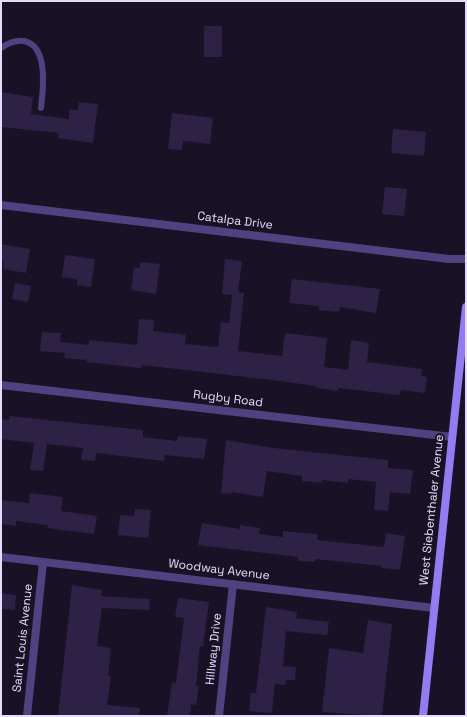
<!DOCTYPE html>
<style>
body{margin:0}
#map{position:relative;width:467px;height:717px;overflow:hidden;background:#191226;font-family:"Space Grotesk",sans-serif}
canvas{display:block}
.frame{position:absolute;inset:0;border:2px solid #e4dcfb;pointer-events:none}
</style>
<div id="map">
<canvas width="467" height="717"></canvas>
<div class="frame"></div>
</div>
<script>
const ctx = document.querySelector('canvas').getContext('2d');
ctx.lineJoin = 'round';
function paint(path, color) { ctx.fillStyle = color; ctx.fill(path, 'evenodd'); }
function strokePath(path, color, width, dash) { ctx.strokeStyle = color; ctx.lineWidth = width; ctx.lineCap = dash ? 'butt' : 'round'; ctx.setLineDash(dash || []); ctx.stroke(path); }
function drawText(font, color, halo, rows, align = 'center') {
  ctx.font = font + ' "Space Grotesk",sans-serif'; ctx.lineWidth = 4; ctx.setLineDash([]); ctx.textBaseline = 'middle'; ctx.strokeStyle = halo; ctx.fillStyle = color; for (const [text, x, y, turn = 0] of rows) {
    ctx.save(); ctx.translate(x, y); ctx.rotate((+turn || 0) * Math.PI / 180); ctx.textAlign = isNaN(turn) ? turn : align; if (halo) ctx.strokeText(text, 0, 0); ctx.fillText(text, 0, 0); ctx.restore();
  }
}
const building = new Path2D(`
 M204 26H222V57H204Z
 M1 92 33 97 31 114 69 119V109L78 110 79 102 98 104 93 143 58 138 59 133 1 127Z
 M172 113 213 118 210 144 183 141 182 150 168 149Z
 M393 129 426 132 424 156 391 153Z
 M385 187 407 189 404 216 382 214Z
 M1 244 30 249 26 273 3 269 4 261 1 260Z
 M65 255 95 259 91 287 77 285V279L62 277Z
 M225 259 242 261 238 292 244 293 238 351 282 356 285 333 327 338 324 367 348 370 351 340 369 343 367 362 422 369 421 376 427 377 425 393 401 390 400 395 338 388V391L316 388V386L272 380 142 365 141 368 87 362V360L64 358 65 353 40 351 42 332 61 333 60 342 89 345V340L137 345 139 319 154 320 153 331 186 335 185 344 218 347 221 322 229 323 232 295 222 294Z
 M141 262 160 264 156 294 131 290 134 267 139 268Z
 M292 279 380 289 376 313 340 307 339 312 319 310V306L289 303Z
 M15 283 31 286 28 302 12 299Z
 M10 416 143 430V437L177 441 178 436 207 439 204 459 165 455 164 461 96 453 95 461 81 460 83 448 47 444 43 471 30 470 34 443 1 439V419L9 420Z
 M226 440 274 448 388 460V468L413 470 410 494 390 492 388 511 374 510 376 482 348 479V483L322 480V483L302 481V476L267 471 263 497 232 492V494L221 493Z
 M30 493 63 497 61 511 97 516 94 534 47 528 48 525 16 521V526L1 524V500L29 503Z
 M135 509 151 510 148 538 118 535 120 515 134 516Z
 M202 523 240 529V525L260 528 259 534 283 537V531L317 534V540L384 547 386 533 405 536 400 570 381 568 382 566 315 559V562L298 561V557L198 545Z
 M72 585 102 590 101 596 150 599 149 610 102 608 97 646 111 648 108 675 111 676 107 705 140 708 139 716H58Z
 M1 593 16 595 15 610 1 609Z
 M178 598 209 602 203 647 200 646 196 686H199L196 705 191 704 190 716H167L172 682 176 683 184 618 175 617Z
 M266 607 297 612 296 618 329 622 327 635 286 631 283 666 296 667 295 680H286L285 685 275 684 272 713 249 711 251 693H256Z
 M368 620 392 624 382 716 322 712 329 648 363 653Z`);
const service = new Path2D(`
 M1 48C8 43 16 40 24 41 49 46 43 90 41 108`);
const minor = new Path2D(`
 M1 385 452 437
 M1 557 434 608
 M27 716 43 562
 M219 716 233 584`);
const tertiary = new Path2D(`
 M1 205 449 259H466`);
const secondary = new Path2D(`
 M423 716 466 307`);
const streetNames = [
 ["Catalpa Drive",235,221,7],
 ["Rugby Road",228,399,7],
 ["West Siebenthaler Avenue",432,510,-84],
 ["Woodway Avenue",219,570,7],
 ["Saint Louis Avenue",23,638,-84],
 ["Hillway Drive",214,649,-84]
];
paint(building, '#2d2145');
strokePath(service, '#4e4380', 6);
strokePath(minor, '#4e4380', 8);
strokePath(tertiary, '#4e4380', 8);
strokePath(secondary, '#917df1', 8);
drawText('12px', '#e4dcfb', '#191226', streetNames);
</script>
